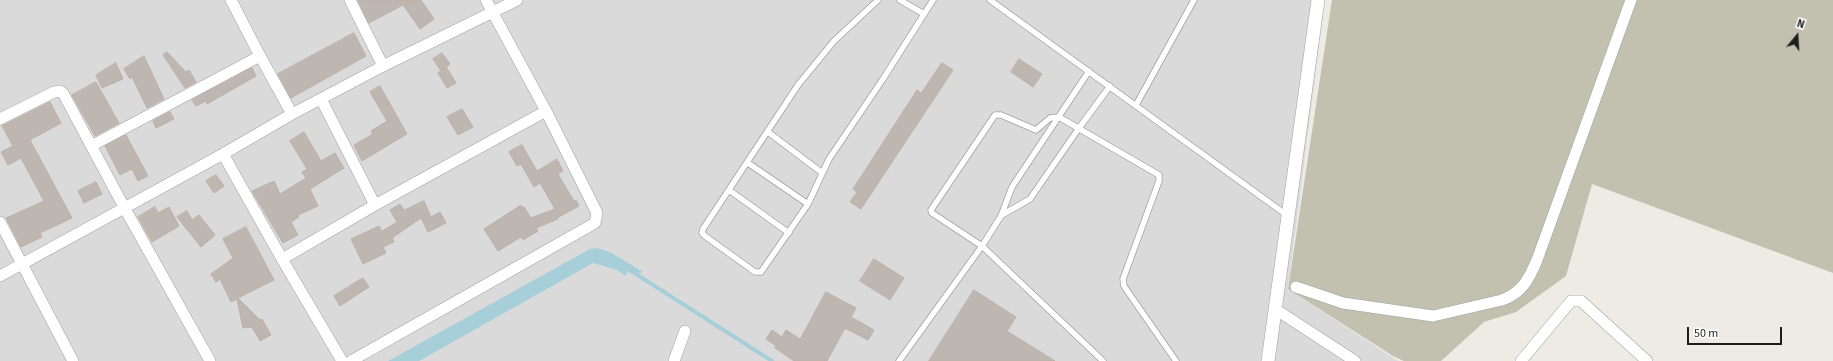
<!DOCTYPE html>
<style>
body{margin:0}
#map{position:relative;width:1833px;height:361px;overflow:hidden;background:#eeeae4;font-family:"Source Sans 3",sans-serif}
canvas{display:block}
.north{position:absolute;left:1777px;top:16px;width:40px;height:40px;-webkit-text-stroke:3px #fff;paint-order:stroke;rotate:18deg;font-size:11px;font-weight:700;line-height:16px;text-align:center;color:#1d1d1d}
.north::after{content:'';display:block;margin:auto;width:14px;height:18px;background:#1d1d1d;clip-path:polygon(50% 0,100% 100%,50% 72%,0 100%)}
.scale{position:absolute;left:1687px;top:327px;width:95px;height:18px;box-sizing:border-box;border:2px solid #1d1d1d;border-top:0;padding-left:5px;font-size:12px;line-height:14px;white-space:nowrap;color:#1d1d1d;-webkit-text-stroke:3px #fff;paint-order:stroke}
</style>
<div id="map">
<canvas width="1833" height="361"></canvas>
<div class="north">N</div>
<div class="scale">50 m</div>
</div>
<script>
const ctx = document.querySelector('canvas').getContext('2d');
ctx.lineJoin = 'round';
function paint(path, color) { ctx.fillStyle = color; ctx.fill(path, 'evenodd'); }
function strokePath(path, color, width, dash) { ctx.strokeStyle = color; ctx.lineWidth = width; ctx.lineCap = dash ? 'butt' : 'round'; ctx.setLineDash(dash || []); ctx.stroke(path); }
const residential = new Path2D(`
 M0 0H1325L1288 289 1398 361H0Z`);
const construction = new Path2D(`
 M1332 0H1833V273L1592 184 1566 276 1516 312 1484 322 1441 361H1404L1393 356 1288 289Z`);
const water = new Path2D(`
 M597 248 610 252 643 272 640 273 628 271 626 276 617 270 593 263 419 361H388L590 249Z`);
const stream = new Path2D(`
 M628 269 772 361`);
const building = new Path2D(`
 M358 0H421L434 19 420 29 403 5 369 23Z
 M354 33 366 56 291 98 278 74Z
 M167 52 186 72 189 70 196 82 185 88 163 55Z
 M442 53 450 64 441 71 433 59Z
 M144 56 164 99 147 108 132 77 130 79 124 69Z
 M1019 59 1042 74 1033 87 1011 72Z
 M116 63 123 79 102 88 96 75Z
 M942 63 953 70 861 209 850 202 857 192 853 189 917 90 921 93Z
 M252 68 256 76 207 104 206 101 196 106 192 100Z
 M447 68 456 83 447 88 438 73Z
 M96 82 119 123 95 136 72 95Z
 M380 86 407 134 362 161 354 145 373 134 371 131 387 121 370 92Z
 M50 102 61 123 30 140 72 218 40 233 42 237 21 247 6 218 44 201 21 158 8 165 1 152 13 146 2 126Z
 M462 109 473 127 458 135 447 117Z
 M170 112 174 119 156 128 153 121Z
 M304 132 321 161 335 153 344 168 310 189 318 206 298 215 299 217 291 222 298 235 283 243 252 191 274 181 280 194 306 178 302 172 307 169 290 141Z
 M126 135 148 176 138 181 132 169 120 175 105 146Z
 M522 145 537 171 557 159 563 171 558 174 574 201 576 200 579 206 557 218 558 219 536 228 538 231 523 240 521 237 498 251 484 229 521 205 523 208 524 207 531 218 555 209 540 183 534 187 521 164 517 166 509 152Z
 M216 175 224 186 214 193 206 181Z
 M96 182 102 194 84 203 78 191Z
 M424 201 431 217 440 212 446 223 428 232 421 218 392 238 394 242 383 247 386 253 363 264 351 239 379 226 382 231 397 222 390 210 400 204 404 210Z
 M155 207 158 213 169 207 179 226 152 242 138 217Z
 M187 211 192 220 199 215 215 235 201 247 177 217Z
 M246 227 274 280 238 298 260 320 262 319 271 335 260 341 252 327 243 328 237 299 231 302 220 279 216 282 211 274 233 258 223 239Z
 M874 259 904 278 890 300 860 281Z
 M363 278 369 287 340 306 334 296Z
 M974 290 1016 317 1007 331 1055 361H929Z
 M826 292 856 308 851 317 874 330 868 340 845 328 827 361H794L775 348 776 346 766 339 772 330 782 337 786 330 800 339Z`);
const service = new Path2D(`
 M878 0 834 41 798 85 703 229 702 233 705 236 755 272H761L808 204 829 159 883 79 933 0
 M900 0 924 14
 M990 0 1288 216
 M1136 105 1194 0
 M768 132 821 172
 M748 163 808 204
 M729 190 789 233
 M1002 215 1030 199 1079 128 1110 86
 M899 361 982 246 1001 216 1012 187 1089 71
 M1103 361 982 246 932 213 931 210 995 115H1001L1036 130 1050 118 1059 117 1159 175V181L1123 279 1124 286 1128 292 1176 361`);
const minor = new Path2D(`
 M231 0 260 56 292 114
 M350 0 383 66
 M321 99 375 205
 M0 119 54 92 60 91 63 93 124 207 210 361
 M91 146 260 56
 M223 154 282 259 342 361
 M0 222 73 361
 M282 259 375 205 546 111
 M0 276 223 154 292 114 383 66 517 0
 M1296 287 1343 303 1433 316 1502 300C1522 293 1529 279 1537 260L1631 0
 M1275 309 1355 361
 M351 361 595 223 597 213 546 111 486 0
 M674 361 685 331
 M1521 361 1571 301H1581L1647 361`);
const tertiary = new Path2D(`
 M1268 361 1318 0`);
paint(residential, '#dbdada');
paint(construction, '#c2c1b0');
paint(water, '#a7cfd9');
strokePath(stream, '#a7cfd9', 4);
paint(building, '#beb6b1');
strokePath(building, '#beb1a7', 1);
strokePath(service, '#a1a1a1', 7);
strokePath(minor, '#a1a1a1', 12);
strokePath(tertiary, '#a1a1a1', 14);
strokePath(service, '#fff', 5.5);
strokePath(minor, '#fff', 11);
strokePath(tertiary, '#fff', 13);
</script>
